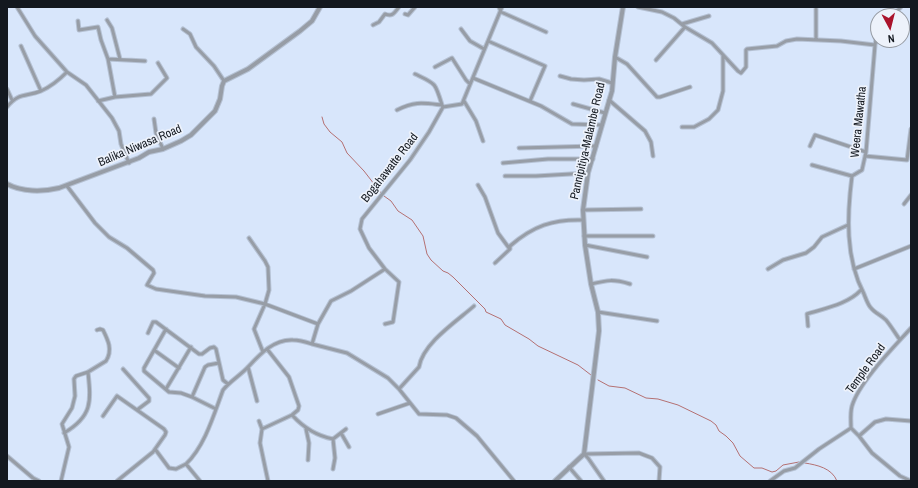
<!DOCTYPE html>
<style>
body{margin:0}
#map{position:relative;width:918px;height:488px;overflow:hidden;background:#d8e6fb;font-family:"Archivo Narrow",sans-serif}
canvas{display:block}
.frame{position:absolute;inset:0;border:8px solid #13181f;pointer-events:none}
.north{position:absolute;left:870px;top:8px;width:40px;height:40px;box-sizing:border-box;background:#edf2fb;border:1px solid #969ba3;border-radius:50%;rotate:173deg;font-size:11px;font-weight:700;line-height:16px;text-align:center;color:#13181f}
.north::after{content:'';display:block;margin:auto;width:14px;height:18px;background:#aa132c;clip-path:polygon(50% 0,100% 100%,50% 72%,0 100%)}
</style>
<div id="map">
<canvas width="918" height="488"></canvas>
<div class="frame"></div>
<div class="north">N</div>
</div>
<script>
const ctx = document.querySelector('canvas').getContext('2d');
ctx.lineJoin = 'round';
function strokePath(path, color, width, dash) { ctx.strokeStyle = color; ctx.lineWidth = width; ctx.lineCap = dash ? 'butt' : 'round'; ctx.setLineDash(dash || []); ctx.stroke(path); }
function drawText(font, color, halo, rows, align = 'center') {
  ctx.font = font + ' "Archivo Narrow",sans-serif'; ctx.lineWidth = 3.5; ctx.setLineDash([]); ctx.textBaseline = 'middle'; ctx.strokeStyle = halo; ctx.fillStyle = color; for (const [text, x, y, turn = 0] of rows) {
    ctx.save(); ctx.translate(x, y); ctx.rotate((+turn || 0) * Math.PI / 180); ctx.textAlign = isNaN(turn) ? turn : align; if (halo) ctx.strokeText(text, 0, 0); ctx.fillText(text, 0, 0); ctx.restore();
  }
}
const stream = new Path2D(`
 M322 117 324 124 330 132 342 142 347 153 364 171 381 193
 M384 196 391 201 398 211 412 220 423 236 427 254 431 260 443 271 448 273 453 277 485 309 486 312 501 319 505 325 529 339 538 346 578 365 591 375
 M598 380 609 386 625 388 646 398 658 399 678 405 711 421 716 425 719 431 726 436 733 443 740 456 754 468H762L772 472 776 471 783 465 799 462
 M805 463C817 465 832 468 837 481`);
const minor = new Path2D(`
 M17 7 35 36 67 72 86 85 112 118 119 131 121 144 129 163
 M499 7 501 12 546 32
 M638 7 662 12 674 18 685 27 712 43 738 71 741 73 746 67V50L747 49 777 46 786 41 797 39 841 41 875 45
 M405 14 408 15 415 7
 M892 16 901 7
 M107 20 112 28 120 59
 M78 21 79 30 98 27 101 40 108 59 115 97
 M682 24 709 16
 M373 25 379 22 385 14C393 17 394 13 399 7
 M183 29 190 34 196 47 214 66 224 81
 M461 29 470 41 484 49
 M878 29 875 45 866 152 862 170 852 176C847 215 845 258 864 294 866 299 868 305 871 308 875 313 881 315 886 320 891 326 895 333 900 340
 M816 40V9
 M488 41 545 66 530 101
 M21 46 41 91
 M615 57 627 64 657 97H660L690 87
 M108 59 145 61
 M656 60 685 27
 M435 67 452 58 466 80 470 84
 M415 74C436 84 435 82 442 105
 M560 76 571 79 584 80 599 79 612 83
 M473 78 541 106 572 124 602 125
 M7 89 12 100
 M609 100 645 131 651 142 653 156
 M98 101 115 97 151 94 167 78 158 63
 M464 101 476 121 483 141
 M573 104 605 113
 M7 107C19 92 26 97 41 91 50 87 60 79 67 72
 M397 110C415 101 423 103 442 105L443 107
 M154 119 156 133 163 149
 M682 127H694L709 119 718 110 723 91V56
 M810 146 815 135 866 152
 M519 148 596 146
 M865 156 907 160 911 129
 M503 163 548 159H593
 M812 165 852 176
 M505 176H536L588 173
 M478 185 485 197 498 233 509 248
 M67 186 95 223 109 237 127 248 153 270 154 273 147 285 156 289 205 296 236 297 265 304 318 324
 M904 204 911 195
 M583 210 641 209
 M584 236H653
 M249 238 265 261 268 267 269 290 265 304 254 329 263 352
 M585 245 647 257
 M495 263 510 249V246C533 226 553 219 583 220
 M768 269 783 260 806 253 814 247 822 237 848 225
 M854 269 911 246
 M591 284C608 280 613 279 630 284
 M598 312 657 321
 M385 324 393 322 399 282 385 269
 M808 326 807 314C826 308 848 304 861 290
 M166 329 144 368V371L169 392 181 393 192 397 216 409
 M148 333 153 322H156L199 354H202L210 348 214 347 216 349 223 380 228 384
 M312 344 347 353 388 378 399 389 419 414 447 415 456 418 477 436 514 481
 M154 350 179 368
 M248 367 257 401
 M123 369 149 398V401L137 410
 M166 389 191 347
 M399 389 419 367C423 343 457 321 474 306
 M192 397 205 367 208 365 219 363
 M378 414 410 403
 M292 415C303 427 317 436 333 439L346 429
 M103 416 117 396 164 429 166 432 165 435 153 452 117 481
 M259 421 262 429 260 443 268 481
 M851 428C851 421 850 413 852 406 859 382 894 347 911 328
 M851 428 859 436 875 422 886 419 911 421
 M262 429 292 415 298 410 299 406 289 377 267 349
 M306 429 309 443 308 460
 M64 433C93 416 91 401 88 372
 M341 433 349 447
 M859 436 872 453 900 476 911 481
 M155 449 169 468 176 469 186 464
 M584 454 639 453 652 458 660 467 659 481
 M584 454 588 458 604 481
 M7 456 33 478 39 481
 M569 467 581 481
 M333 469 335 458 333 439
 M61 481 69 447 62 424 72 408 75 396 74 379 76 376 88 372 106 361C113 350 108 340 103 330L100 329 97 330
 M200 481 186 464C205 446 214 414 223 390 230 381 241 375 249 366 260 354 274 339 293 340 299 340 306 342 312 344L318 324 331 301 351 291 385 269 369 248 360 229 362 219 410 160 429 132 443 107 462 104 502 7
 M770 481 784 471 795 468 819 449 851 428`);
const tertiary = new Path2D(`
 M7 184C22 192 42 192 59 188L139 158 149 152 163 149 181 141 191 135 215 111 220 99 222 86 224 81 248 69 300 31 312 21 320 7
 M555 481 584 454 599 331 598 312 591 284 585 245 583 210 588 173 612 91 615 57 623 7`);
const streetNames = [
 ["Weera Mawatha",859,122,-84],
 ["Pannipitiya-Malambe Road",588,141,-77],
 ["Balika Niwasa Road",140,146,-23],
 ["Bogahawatte Road",390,168,-52],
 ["Temple Road",866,369,-54]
];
strokePath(stream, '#b47072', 1);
strokePath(minor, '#b5c1d3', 5);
strokePath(tertiary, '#b5c1d3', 6);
strokePath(minor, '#979da6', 3);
strokePath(tertiary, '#979da6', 4);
drawText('12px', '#13181f', '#edf2fb', streetNames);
</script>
